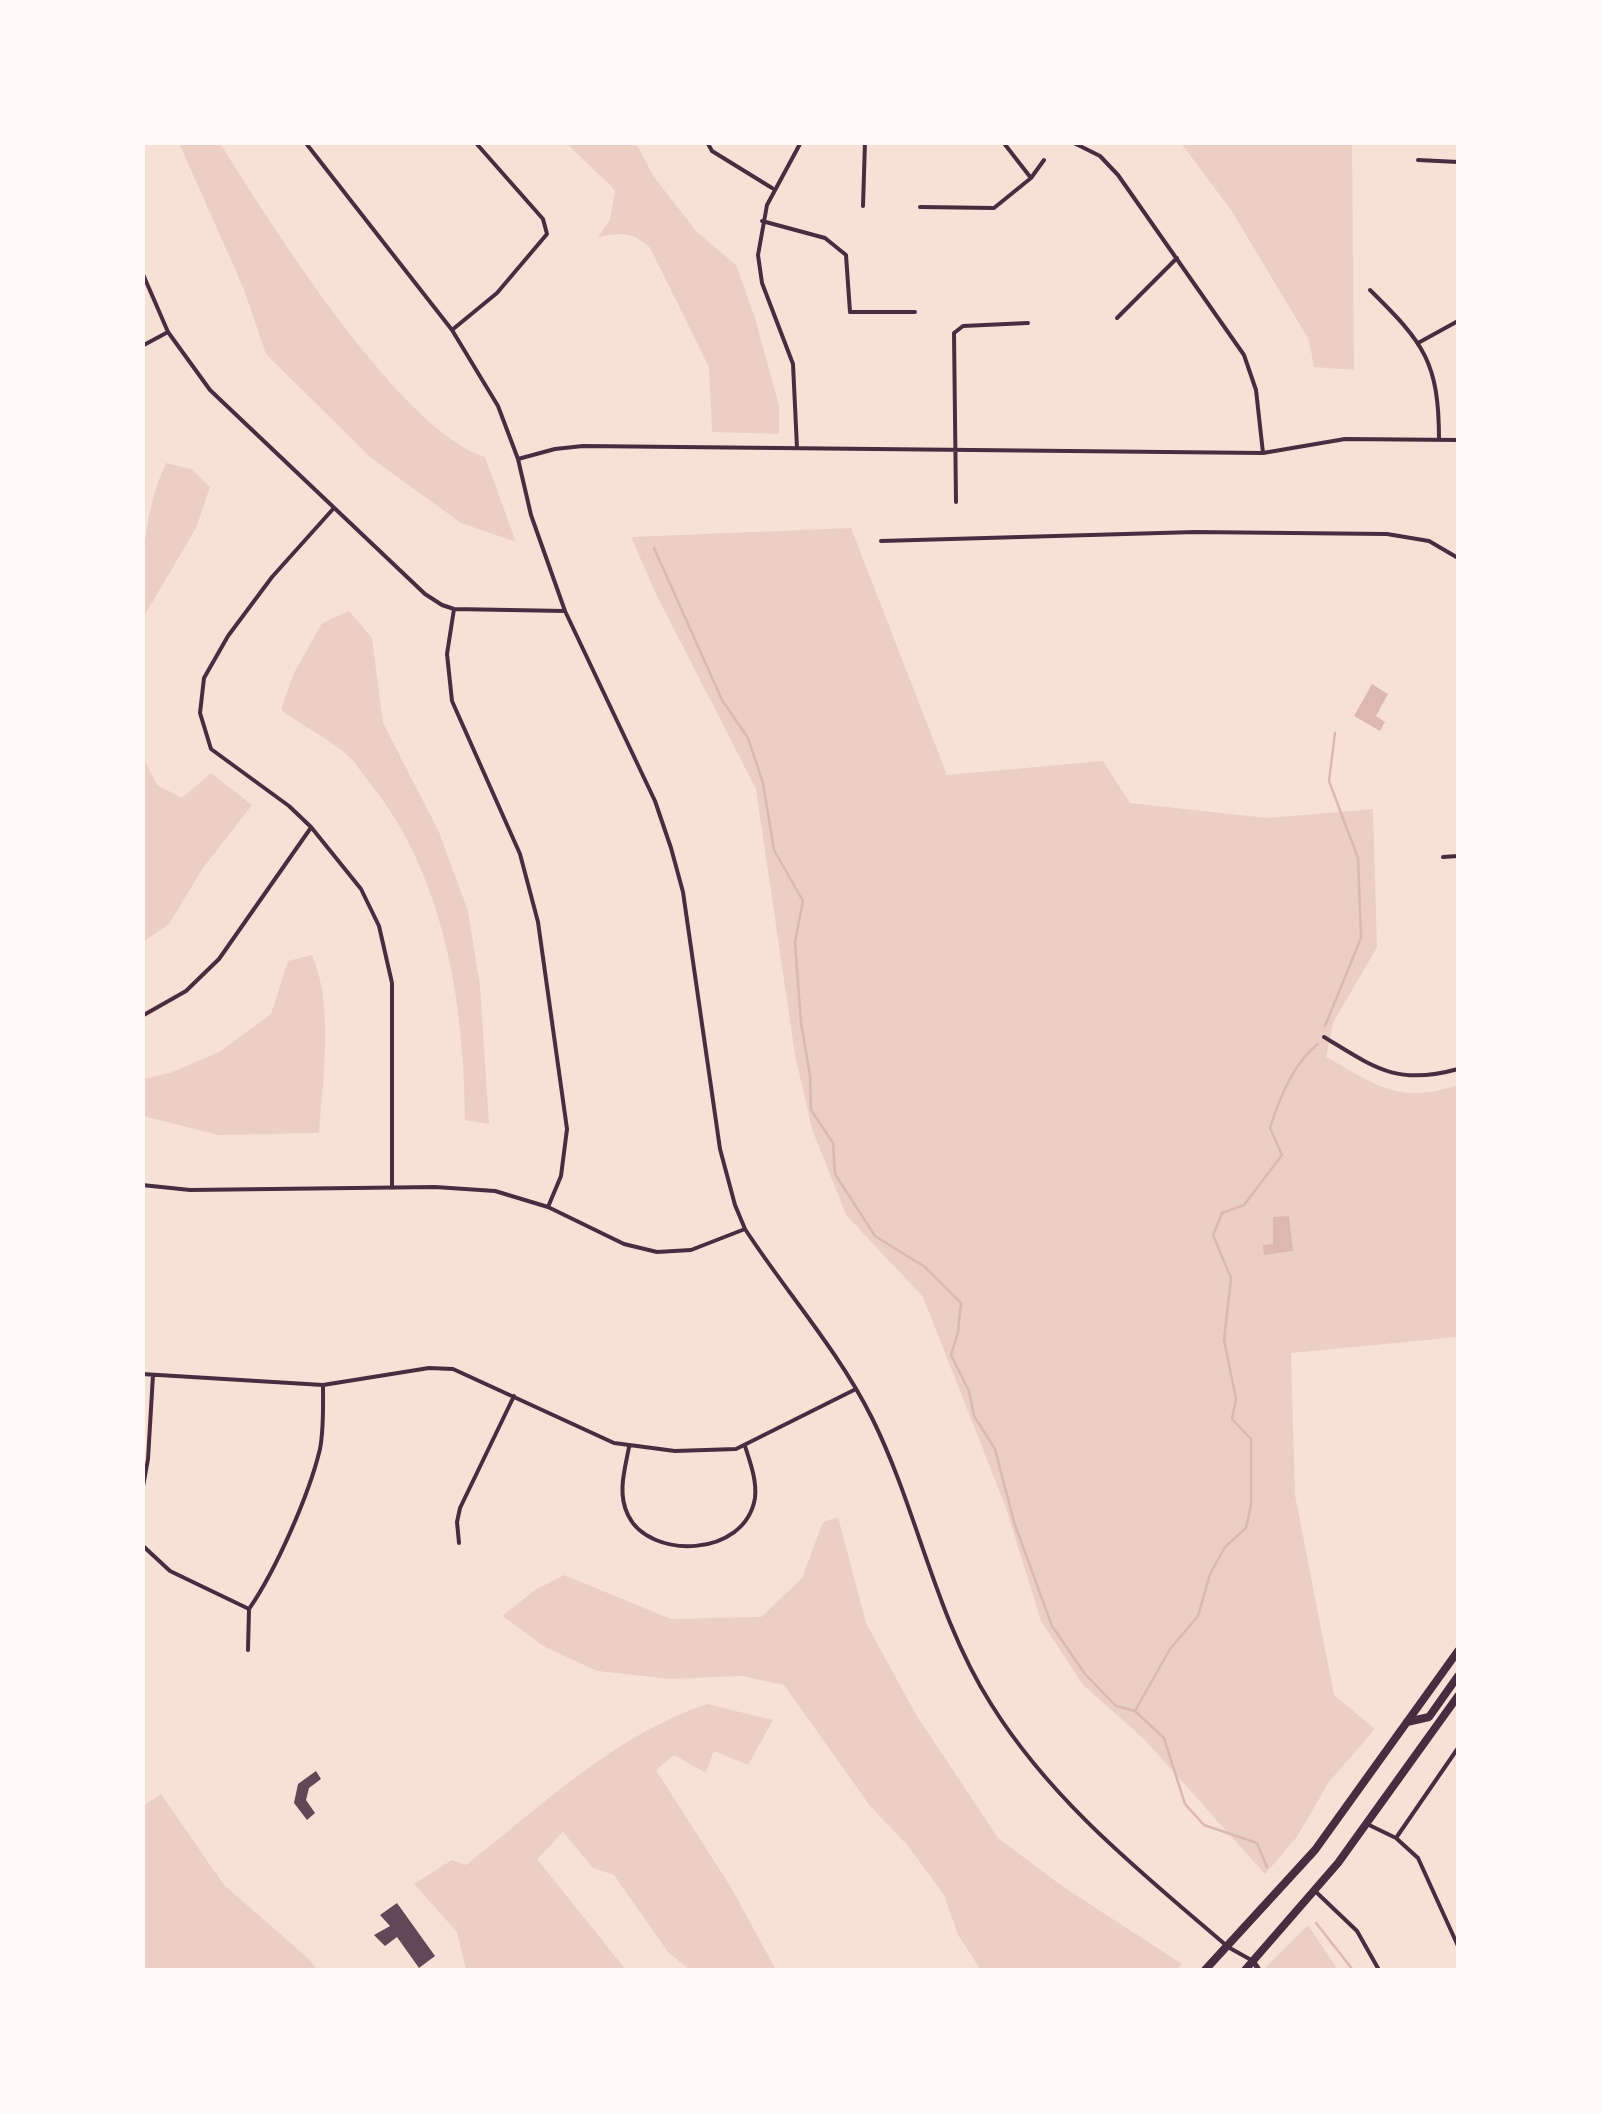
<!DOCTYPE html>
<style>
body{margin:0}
#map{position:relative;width:1601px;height:2113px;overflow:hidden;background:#f7e1d7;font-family:Ubuntu,sans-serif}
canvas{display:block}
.frame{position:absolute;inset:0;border:145px solid #fffaf5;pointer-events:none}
</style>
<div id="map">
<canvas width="1601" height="2113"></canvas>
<div class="frame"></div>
</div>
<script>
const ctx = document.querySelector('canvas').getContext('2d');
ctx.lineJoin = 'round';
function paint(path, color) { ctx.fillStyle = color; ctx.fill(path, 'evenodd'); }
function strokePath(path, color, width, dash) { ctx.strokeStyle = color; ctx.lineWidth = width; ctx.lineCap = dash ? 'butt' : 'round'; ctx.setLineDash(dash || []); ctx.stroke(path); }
const green = new Path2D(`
 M179 143H220C269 221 399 430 485 457L516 542 461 523 371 458 266 354 243 287Z
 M566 143H636L654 177 697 232 736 265 755 318 779 406V434L712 432 709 367 650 248C633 232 621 232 598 237L610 220 615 190Z
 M1181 143 1352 144 1354 370 1314 367 1309 340 1231 210Z
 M166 463 191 469 210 487 196 528 143 618C142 564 143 512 166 463Z
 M851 528 947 775 1103 761 1130 803 1267 818 1373 809 1377 947 1333 1023 1326 1057C1377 1085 1398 1105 1458 1085V1337L1291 1353 1295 1495 1334 1695 1375 1729 1329 1782 1297 1837 1265 1874 1143 1738 1083 1685 1041 1621 1006 1508 923 1297 846 1215 812 1129 795 1055 756 789 656 594 631 537Z
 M349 611 372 638 383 723 439 832 468 911 480 986 489 1124 465 1120C464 1002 445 876 369 782 361 772 354 760 344 752 325 737 301 725 281 710L293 675 322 623Z
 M143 757 157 785 182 798 211 773 252 805 203 868 169 924 143 942Z
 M312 955C334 1005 323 1079 319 1133L218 1135 143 1116V1079L170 1073 219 1052 271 1014 288 961Z
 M838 1517 866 1623 915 1713 998 1838 1062 1886 1182 1964 1177 1970H981L958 1935 944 1895 908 1846 870 1806 784 1685 742 1676 670 1679 597 1671 545 1647 502 1616 535 1590 564 1575 671 1619 761 1617 802 1578 823 1522Z
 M707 1704 773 1720 748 1765 714 1751 706 1773 674 1755 656 1770 732 1889 776 1970H690L668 1952 614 1875 593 1868 563 1832 537 1859 626 1970H466L457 1932 414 1884 452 1860 466 1865C540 1807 616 1734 707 1704Z
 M161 1794 224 1885 309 1959 318 1970H143V1806Z
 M1308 1925 1338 1970H1263Z`);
const water = new Path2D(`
 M1372 684 1388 694 1376 716 1385 722 1380 731 1354 716Z
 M1289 1216 1293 1251 1264 1255 1263 1245 1273 1244V1217Z`);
const stream = new Path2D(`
 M654 548 722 700 748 738 763 783 774 850 803 901 795 942 801 1023 810 1075 811 1110 833 1143 835 1174 875 1236 925 1267 961 1303 958 1332 951 1355 969 1391 974 1416 995 1449 1014 1522 1052 1626 1085 1674 1116 1706 1135 1711
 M1325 1026 1361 938 1358 858 1329 781 1335 733
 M1267 1867 1257 1843 1204 1825 1185 1804 1164 1738 1135 1711 1170 1649 1198 1616 1210 1574 1225 1547 1246 1528 1251 1505V1439L1232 1419 1236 1399 1224 1340 1231 1278 1213 1235 1222 1213 1244 1205 1282 1155 1270 1128C1279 1099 1293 1063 1318 1044
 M1316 1923 1353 1970`);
const building = new Path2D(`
 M316 1771 321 1779 309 1788 306 1800 315 1813 307 1820 294 1803 298 1784Z
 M397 1903 435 1956 419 1968 397 1937 385 1946 374 1935 390 1926 380 1915Z`);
const minor = new Path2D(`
 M305 142 452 330 498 406 518 459 531 515 565 611 655 801 671 848 683 892 720 1149 735 1205 745 1229C786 1292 838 1350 872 1418 918 1511 935 1616 991 1704 1052 1802 1142 1873 1228 1947L1253 1961
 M707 142 712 151 772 188
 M1003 142 1031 178
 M1072 142 1100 156 1118 175 1244 355 1256 390 1263 453
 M1418 160 1458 162
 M863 206 865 142
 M920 207 994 208 1031 178 1044 160
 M762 221 825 238 846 255 850 312H915
 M142 272 168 332 210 390 425 594 442 605 454 609 565 611
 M1370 290C1424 343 1439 362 1439 440
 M1117 318 1177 258
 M452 330 497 293 547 234 543 219 475 142
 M1418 343 1458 321
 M142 346 168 332
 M797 448 793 364 762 283 758 255 767 205 801 142
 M518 459 555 449 583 446 1263 453 1345 439 1458 440
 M956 502 954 333 963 326 1028 323
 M333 509 272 577 228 636 204 678 200 713 211 749 289 806 311 827 361 889 379 926 392 983V1188
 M881 541 1195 532 1387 534 1429 541 1458 558
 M454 609 447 654 452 701 520 854 538 922 567 1129 561 1176 548 1207
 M1443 857 1458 856
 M142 1016 186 991 219 959 310 829
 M1324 1037C1375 1068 1397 1086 1458 1069
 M142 1185 190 1190 435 1187 495 1191 548 1207 624 1244 657 1252 691 1250 745 1229
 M142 1374 323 1385 429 1368 453 1369 614 1443 675 1451 736 1449 854 1390
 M629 1447C625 1469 617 1493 628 1515 649 1560 745 1558 755 1498 757 1480 750 1462 745 1446
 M142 1492 148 1459 153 1375
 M459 1543 457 1522 460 1508 514 1396
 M142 1545 170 1571 249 1609
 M249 1609C276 1570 309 1495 320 1449 324 1428 323 1406 323 1385
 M248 1650 249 1609
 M1367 1824 1396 1838 1418 1858 1458 1946
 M1396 1838 1458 1748
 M1315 1891 1357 1931 1379 1970`);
const tertiary = new Path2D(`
 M1253 1961 1259 1970`);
const primary = new Path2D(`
 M1407 1722 1429 1717 1458 1676
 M1205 1970 1315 1850 1458 1651
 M1245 1970 1338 1863 1458 1696`);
paint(green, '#ebcfc5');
paint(water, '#dcb8b0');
strokePath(stream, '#dcb8b0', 2.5);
paint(building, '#644757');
strokePath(minor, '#4a2c40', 4);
strokePath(tertiary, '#4a2c40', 5);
strokePath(primary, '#4a2c40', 8);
</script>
